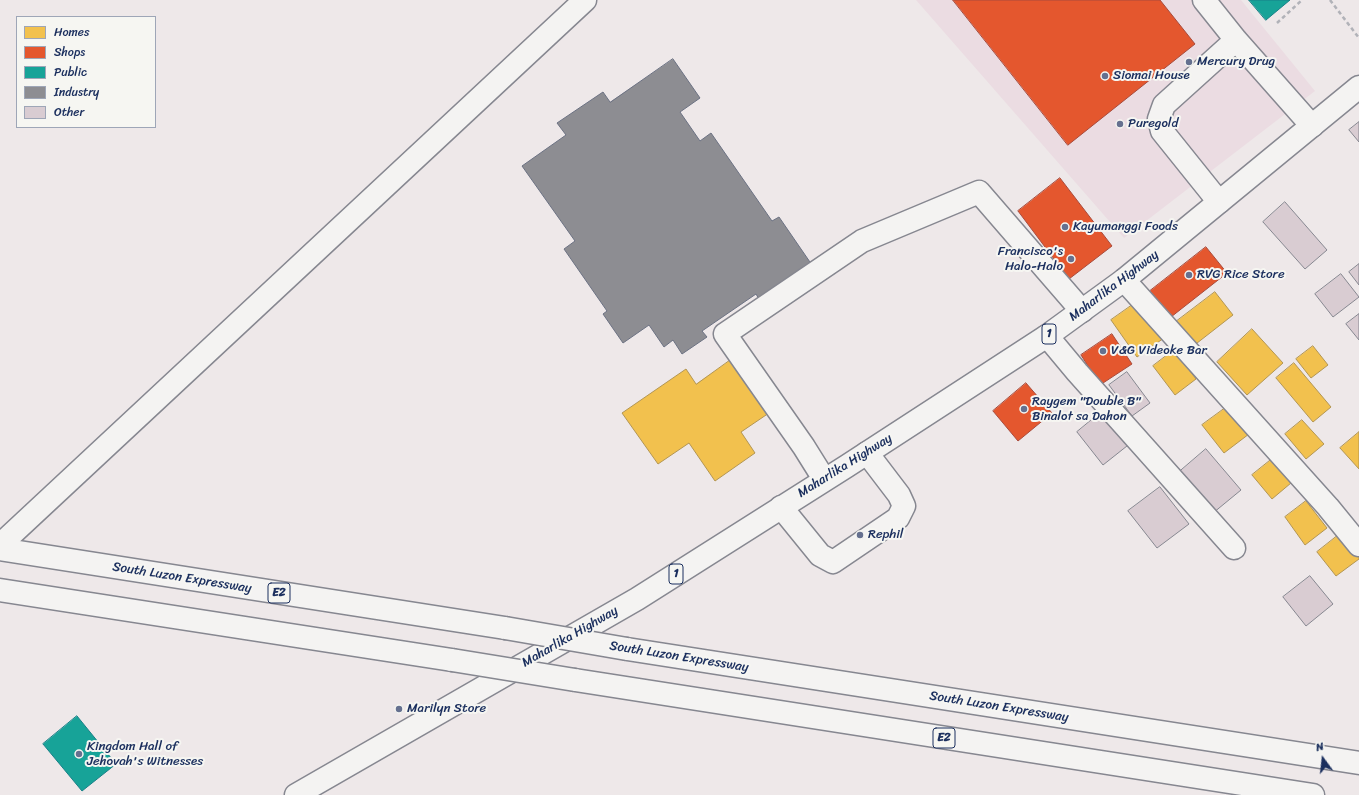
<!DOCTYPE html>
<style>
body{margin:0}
#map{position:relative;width:1359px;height:795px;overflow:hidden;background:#eee8e9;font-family:Sriracha,sans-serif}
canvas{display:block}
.legend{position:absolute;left:16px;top:16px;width:140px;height:112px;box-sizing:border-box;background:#f6f6f2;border:1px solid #9ea6b7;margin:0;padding:5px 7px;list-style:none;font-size:12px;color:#1b2f5e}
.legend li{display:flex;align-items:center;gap:8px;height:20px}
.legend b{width:20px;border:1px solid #9ea6b7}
.north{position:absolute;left:1303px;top:739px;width:40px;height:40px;-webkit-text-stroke:3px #f6f6f2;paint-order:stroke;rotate:345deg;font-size:11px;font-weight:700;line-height:16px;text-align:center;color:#1b2f5e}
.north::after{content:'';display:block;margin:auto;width:14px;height:18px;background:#1b2f5e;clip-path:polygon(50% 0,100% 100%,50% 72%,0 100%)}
</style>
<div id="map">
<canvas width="1359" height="795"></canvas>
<ul class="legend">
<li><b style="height:11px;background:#f2c14e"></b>Homes</li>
<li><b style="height:11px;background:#e4572e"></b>Shops</li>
<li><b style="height:11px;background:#17a398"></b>Public</li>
<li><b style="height:11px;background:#8d8d92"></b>Industry</li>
<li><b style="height:11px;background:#d9ccd2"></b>Other</li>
</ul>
<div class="north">N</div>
</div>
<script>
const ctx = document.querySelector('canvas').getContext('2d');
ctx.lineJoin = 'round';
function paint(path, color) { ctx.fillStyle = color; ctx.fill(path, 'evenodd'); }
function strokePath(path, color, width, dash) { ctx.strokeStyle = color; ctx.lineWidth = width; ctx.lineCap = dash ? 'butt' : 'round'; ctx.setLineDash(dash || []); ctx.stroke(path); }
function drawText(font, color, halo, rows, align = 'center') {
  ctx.font = font + ' Sriracha,sans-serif'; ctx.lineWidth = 4; ctx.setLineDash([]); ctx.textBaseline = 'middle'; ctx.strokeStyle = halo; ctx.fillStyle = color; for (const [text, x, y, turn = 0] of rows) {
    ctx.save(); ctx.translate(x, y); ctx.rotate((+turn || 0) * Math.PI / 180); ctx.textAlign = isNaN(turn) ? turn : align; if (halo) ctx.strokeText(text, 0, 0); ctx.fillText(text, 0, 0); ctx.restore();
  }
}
const built = new Path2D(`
 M916 0H1241L1315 91 1124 238Z`);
const homes = new Path2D(`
 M1215 292 1233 315 1192 347 1173 324Z
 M1138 301 1164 338 1137 357 1111 320Z
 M1252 329 1283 363 1247 395 1217 362Z
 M1313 346 1328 365 1311 378 1296 359Z
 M1174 350 1196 379 1175 395 1153 366Z
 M732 359 769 413 741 432 755 453 715 481 689 443 658 464 622 413 686 369 696 384Z
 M1294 363 1331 407 1313 422 1276 378Z
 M1228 406 1249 434 1224 453 1202 425Z
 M1302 420 1324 444 1306 459 1285 434Z
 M1359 432V469L1340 448Z
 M1272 459 1291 483 1272 499 1252 475Z
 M1306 501 1327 528 1305 545 1285 517Z
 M1341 533 1359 557V559L1336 576 1317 552Z`);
const shops = new Path2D(`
 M953 0H1160L1195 44 1068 145Z
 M1060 178 1112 246 1069 279 1018 211Z
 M1206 247 1227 273 1171 317 1150 291Z
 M1112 334 1132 364 1100 385 1081 355Z
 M1026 383 1052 413 1018 441 993 411Z`);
const public = new Path2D(`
 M1249 0H1290L1266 20Z
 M77 716 116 764 82 791 43 744Z`);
const industry = new Path2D(`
 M673 59 700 98 680 112 700 141 711 133 772 221 779 217 812 265 760 301 756 294 702 331 707 337 682 354 673 340 664 347 649 325 623 343 603 314 607 311 564 249 575 241 522 166 566 135 557 123 603 92 610 102Z`);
const building = new Path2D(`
 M1359 122V142L1349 130Z
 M1285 202 1327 250 1305 269 1263 222Z
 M1359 264V285L1349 272Z
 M1341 274 1359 297 1333 317 1315 294Z
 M1359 314V340L1346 324Z
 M1127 372 1150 403 1132 416 1109 385Z
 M1105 409 1132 442 1103 465 1077 432Z
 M1206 449 1241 490 1213 513 1178 473Z
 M1160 487 1189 524 1157 548 1128 511Z
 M1310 576 1333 604 1306 626 1283 597Z`);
const path = new Path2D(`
 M1330 0 1359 38
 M1277 23 1302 0`);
const minor = new Path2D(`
 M1204 0 1236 40 1312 126
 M1219 202 1162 131 1159 119 1164 105 1236 40
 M1124 280 1328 507 1359 545
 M1047 336 1077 372 1234 548
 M824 479 804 447 725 334 862 241 979 192 1082 311
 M781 507 820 555 833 562 898 518 904 506 899 495 867 453
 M0 545 585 0`);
const major = new Path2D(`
 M296 795 637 599 847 466 1047 336 1124 280 1359 87`);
const highway = new Path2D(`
 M0 549 505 628
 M0 590 452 660
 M627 649 1359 763
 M575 680 1313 795`);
const highwayBridge = new Path2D(`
 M505 628 627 649
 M452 660 575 680`);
const markers = [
 [1189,62,4,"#65708f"],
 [1105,76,4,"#65708f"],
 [1120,124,4,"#65708f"],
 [1065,227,4,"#65708f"],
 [1071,259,4,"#65708f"],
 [1189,275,4,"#65708f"],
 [1103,351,4,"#65708f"],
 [1024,409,4,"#65708f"],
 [860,535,4,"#65708f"],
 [399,709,4,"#65708f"],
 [79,754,4,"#65708f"]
];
const shields = [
 [1049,334,14],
 [676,574,14],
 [279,593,22],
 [944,738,22]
];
const shieldNames = [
 ["1",1049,334],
 ["1",676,574],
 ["E2",279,593],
 ["E2",944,738]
];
const poiNames = [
 ["Mercury Drug",1197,62],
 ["Siomai House",1113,76],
 ["Puregold",1128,124],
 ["Kayumanggi Foods",1073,227],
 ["Francisco's",1063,252,"right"],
 ["Halo-Halo",1063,267,"right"],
 ["RVG Rice Store",1197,275],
 ["V&G Videoke Bar",1111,351],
 ["Raygem \"Double B\"",1032,402],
 ["Binalot sa Dahon",1032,417],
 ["Rephil",868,535],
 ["Marilyn Store",407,709],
 ["Kingdom Hall of",87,747],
 ["Jehovah's Witnesses",87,762]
];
const streetNames = [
 ["Maharlika Highway",1114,286,-37],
 ["Maharlika Highway",845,466,-32],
 ["South Luzon Expressway",182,578,9],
 ["Maharlika Highway",570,637,-30],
 ["South Luzon Expressway",679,657,9],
 ["South Luzon Expressway",999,707,9]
];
paint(built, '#ebdce2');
paint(homes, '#f2c14e');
strokePath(homes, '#b29553', 1);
paint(shops, '#e4572e');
strokePath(shops, '#a84b3c', 1);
paint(public, '#17a398');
strokePath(public, '#188087', 1);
paint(industry, '#8d8d92');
strokePath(industry, '#6b7182', 1);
paint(building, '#d9ccd2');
strokePath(building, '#868790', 1);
strokePath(minor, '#868790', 25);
strokePath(major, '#868790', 25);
strokePath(highway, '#868790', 25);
strokePath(path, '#b1b2b8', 2.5, [4, 3]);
strokePath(minor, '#f4f3f2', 22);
strokePath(major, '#f4f3f2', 22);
strokePath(highway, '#f4f3f2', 22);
strokePath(highwayBridge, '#868790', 25, []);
strokePath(highwayBridge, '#f4f3f2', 22);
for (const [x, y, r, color] of markers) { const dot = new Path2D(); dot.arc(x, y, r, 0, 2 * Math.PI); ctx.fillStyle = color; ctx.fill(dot); strokePath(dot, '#f6f6f2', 1.5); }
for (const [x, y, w] of shields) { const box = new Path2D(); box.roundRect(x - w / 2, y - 10, w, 20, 3); ctx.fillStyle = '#f6f6f2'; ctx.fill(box); strokePath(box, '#1b2f5e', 1); }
drawText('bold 12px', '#1b2f5e', null, shieldNames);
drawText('13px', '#1b2f5e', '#f6f6f2', poiNames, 'left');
drawText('13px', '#1b2f5e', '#f6f6f2', streetNames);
</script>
